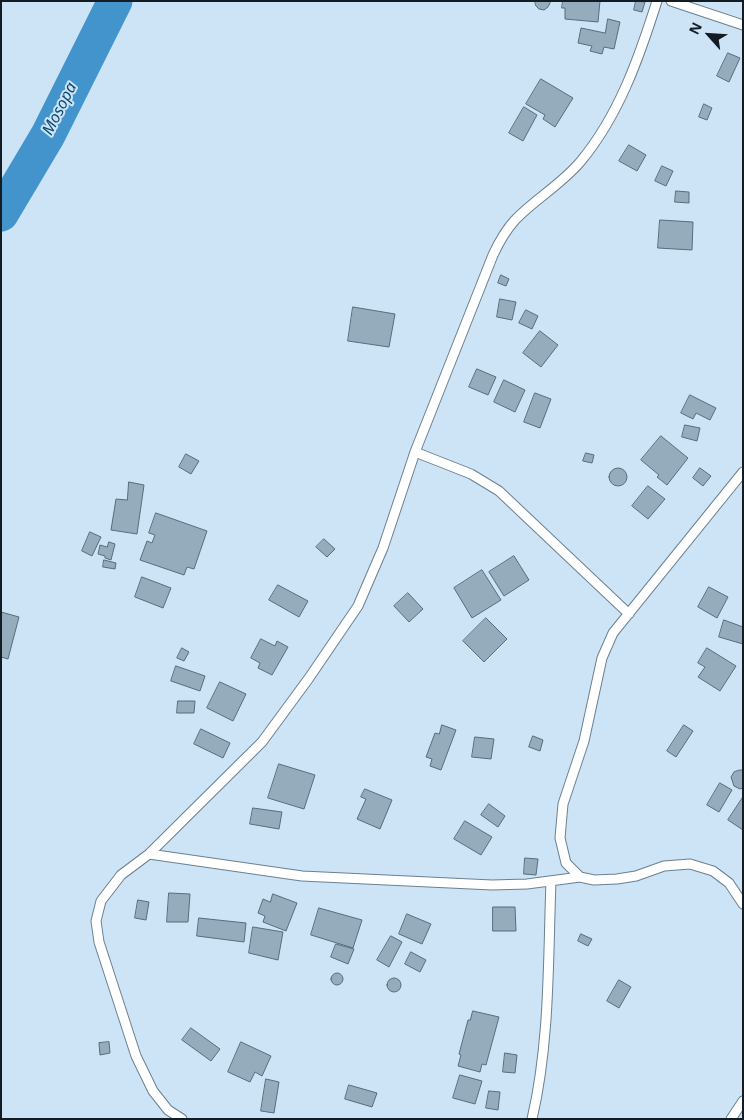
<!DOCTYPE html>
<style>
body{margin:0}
#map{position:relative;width:744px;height:1120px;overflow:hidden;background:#cde4f7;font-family:"Noto Sans",sans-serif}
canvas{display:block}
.frame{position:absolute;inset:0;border:2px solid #141c23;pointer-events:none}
.north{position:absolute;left:684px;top:10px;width:50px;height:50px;-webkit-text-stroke:4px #cde4f7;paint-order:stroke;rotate:296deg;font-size:14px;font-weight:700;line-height:20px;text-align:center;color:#141c23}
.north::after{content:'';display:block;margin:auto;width:18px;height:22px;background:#141c23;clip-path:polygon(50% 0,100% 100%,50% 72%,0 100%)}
</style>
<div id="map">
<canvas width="744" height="1120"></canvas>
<div class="frame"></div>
<div class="north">N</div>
</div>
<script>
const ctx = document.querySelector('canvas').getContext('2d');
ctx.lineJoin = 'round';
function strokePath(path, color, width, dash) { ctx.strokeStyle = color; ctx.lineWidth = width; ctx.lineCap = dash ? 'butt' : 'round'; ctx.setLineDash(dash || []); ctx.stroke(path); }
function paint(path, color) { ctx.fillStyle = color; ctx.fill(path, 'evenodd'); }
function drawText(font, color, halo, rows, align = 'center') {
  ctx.font = font + ' "Noto Sans",sans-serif'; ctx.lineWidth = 4; ctx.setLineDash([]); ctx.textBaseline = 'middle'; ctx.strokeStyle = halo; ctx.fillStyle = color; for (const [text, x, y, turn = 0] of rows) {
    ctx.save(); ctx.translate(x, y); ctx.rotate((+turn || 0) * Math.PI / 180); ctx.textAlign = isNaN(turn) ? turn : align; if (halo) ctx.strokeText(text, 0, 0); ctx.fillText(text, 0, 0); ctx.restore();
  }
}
const river = new Path2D(`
 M1 214 48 135 115 1`);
const building = new Path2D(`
 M535 1H550V3L548 7 544 10 539 9 536 6Z
 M563 1H600L598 22 565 19V8H562Z
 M636 1 645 2 642 12 634 10Z
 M608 19 620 22 614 49 604 47 602 54 590 51 592 46 578 43 581 28 605 33Z
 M728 53 740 58 729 82 717 76Z
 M541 79 573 98 555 127 543 119 545 115 526 104Z
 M704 104 712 108 707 120 699 117Z
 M524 107 537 115 523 141 509 133Z
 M629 145 646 155 637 171 619 161Z
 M662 166 673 171 666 186 655 181Z
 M676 191 689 192V203L675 202Z
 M660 220 693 222 692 250 658 248Z
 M501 275 509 279 506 286 498 283Z
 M500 299 516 302 512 320 497 317Z
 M353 307 395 314 389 347 348 341Z
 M526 310 538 316 532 329 519 323Z
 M540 331 558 345 541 367 523 353Z
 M477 369 496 377 488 395 469 387Z
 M504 380 525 390 515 412 494 402Z
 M535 393 551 399 540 428 524 422Z
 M690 395 716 408 710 420 696 413 693 419 681 413Z
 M685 425 700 428 697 441 682 437Z
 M661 436 688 458 667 485 657 477 659 475 641 460Z
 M586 453 594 455 592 463 583 461Z
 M186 454 199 461 191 474 179 467Z
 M700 468 711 476 703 486 693 478Z
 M609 477a9 9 0 1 1 18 0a9 9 0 1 1-18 0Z
 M129 482 144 485 137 534 111 530 116 499 127 500Z
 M648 486 665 499 648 519 632 506Z
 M156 513 207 531 194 569 187 567 184 575 140 560 147 541 152 543 155 535 149 533Z
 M90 532 101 537 92 556 82 551Z
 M324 539 335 549 327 557 316 547Z
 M109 542 115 544 111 560 105 558V556L98 554 100 545 107 547Z
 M514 556 529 580 504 596 489 572Z
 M104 560 116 563 115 569 103 567Z
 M482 570 501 600 472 618 454 588Z
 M142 577 171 588 163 608 135 597Z
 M278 585 308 601 299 617 269 600Z
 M709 587 728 597 717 618 698 607Z
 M408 593 423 609 409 622 394 606Z
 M1 612 19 617 8 659 1 657Z
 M486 618 507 639 484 662 463 641Z
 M724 620 743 627V644L719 637Z
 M261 639 275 646 277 641 288 647 272 675 258 668 260 663 251 658Z
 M182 648 189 652 184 661 177 658Z
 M707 648 736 666 720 691 698 677 705 667 698 663Z
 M176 666 205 676 200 691 171 681Z
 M220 682 246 694 233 721 207 708Z
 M178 701H195L194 713H177Z
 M442 725 456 730 441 770 430 766 432 759 426 757 435 733 439 734Z
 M684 725 693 731 676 757 667 751Z
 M201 729 230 743 223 758 194 744Z
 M533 736 543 740 540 751 529 747Z
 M475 737 494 739 491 759 472 757Z
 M279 764 315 775 304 809 268 798Z
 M740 770H743V788L740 789 734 786 731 777 734 772Z
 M720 783 732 790 719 812 707 805Z
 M365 789 392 800 380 829 357 819 366 799 361 797Z
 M743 797V830L728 820Z
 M489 804 505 816 498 827 481 815Z
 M253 808 282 812 279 829 250 824Z
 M465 821 492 837 481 855 454 839Z
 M525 858 538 859 536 875 524 874Z
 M169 893 190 894 188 922H167Z
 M273 894 297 903 286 931 263 922 265 916 258 913 263 899 270 902Z
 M138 900 149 902 146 920 135 918Z
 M493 907H515L516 931H493Z
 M319 908 362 920 353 948 311 935Z
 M407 914 431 924 422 944 399 934Z
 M199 918 246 923 244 942 197 936Z
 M253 927 283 932 278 960 249 953Z
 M581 934 592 939 588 946 578 941Z
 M391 936 402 942 389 967 377 960Z
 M336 944 354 949 348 964 331 957Z
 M411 952 426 960 420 972 405 964Z
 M331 979a6 6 0 1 1 12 0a6 6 0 1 1-12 0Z
 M387 985a7 7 0 1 1 14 0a7 7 0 1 1-14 0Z
 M619 980 631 987 619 1008 607 1001Z
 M473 1011 499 1017 486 1065 482 1064 480 1072 458 1066 461 1055 459 1054 468 1020H470Z
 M191 1028 220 1049 211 1061 182 1040Z
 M109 1042 110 1053 100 1055 99 1043Z
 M241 1042 271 1056 262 1076 255 1072 250 1082 228 1072Z
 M505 1053 517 1055 515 1073 503 1072Z
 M460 1075 482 1081 475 1104 453 1098Z
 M266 1079 279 1082 274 1113 261 1111Z
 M349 1085 377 1093 372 1107 345 1099Z
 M489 1091 500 1092 498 1110 486 1108Z`);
const service = new Path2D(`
 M671 1 743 25
 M415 452 471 474 499 491 629 614
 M149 854 302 876 492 885 527 884 580 877 594 880 617 879 636 876 664 866 690 864 713 871 729 883 743 904
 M580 877 566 863 560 838 563 804 584 741 602 658 613 633 743 472
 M182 1119 168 1110 153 1091 136 1056 99 942 96 921 101 901 121 875 149 854 262 742 309 678 358 606 383 548 415 452 493 255C499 242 506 230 515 220 535 199 562 184 581 161 619 115 639 58 657 1
 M532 1119C550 1042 548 960 551 881
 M731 1119 743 1101`);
const waterNames = [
 ["Mosopa",60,109,-63]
];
strokePath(river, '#4394cd', 35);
paint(building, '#95acbd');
strokePath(building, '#576c7c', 1);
strokePath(service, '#6b8091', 11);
strokePath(service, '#fff', 9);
drawText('italic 16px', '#09486f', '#cde4f7', waterNames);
</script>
